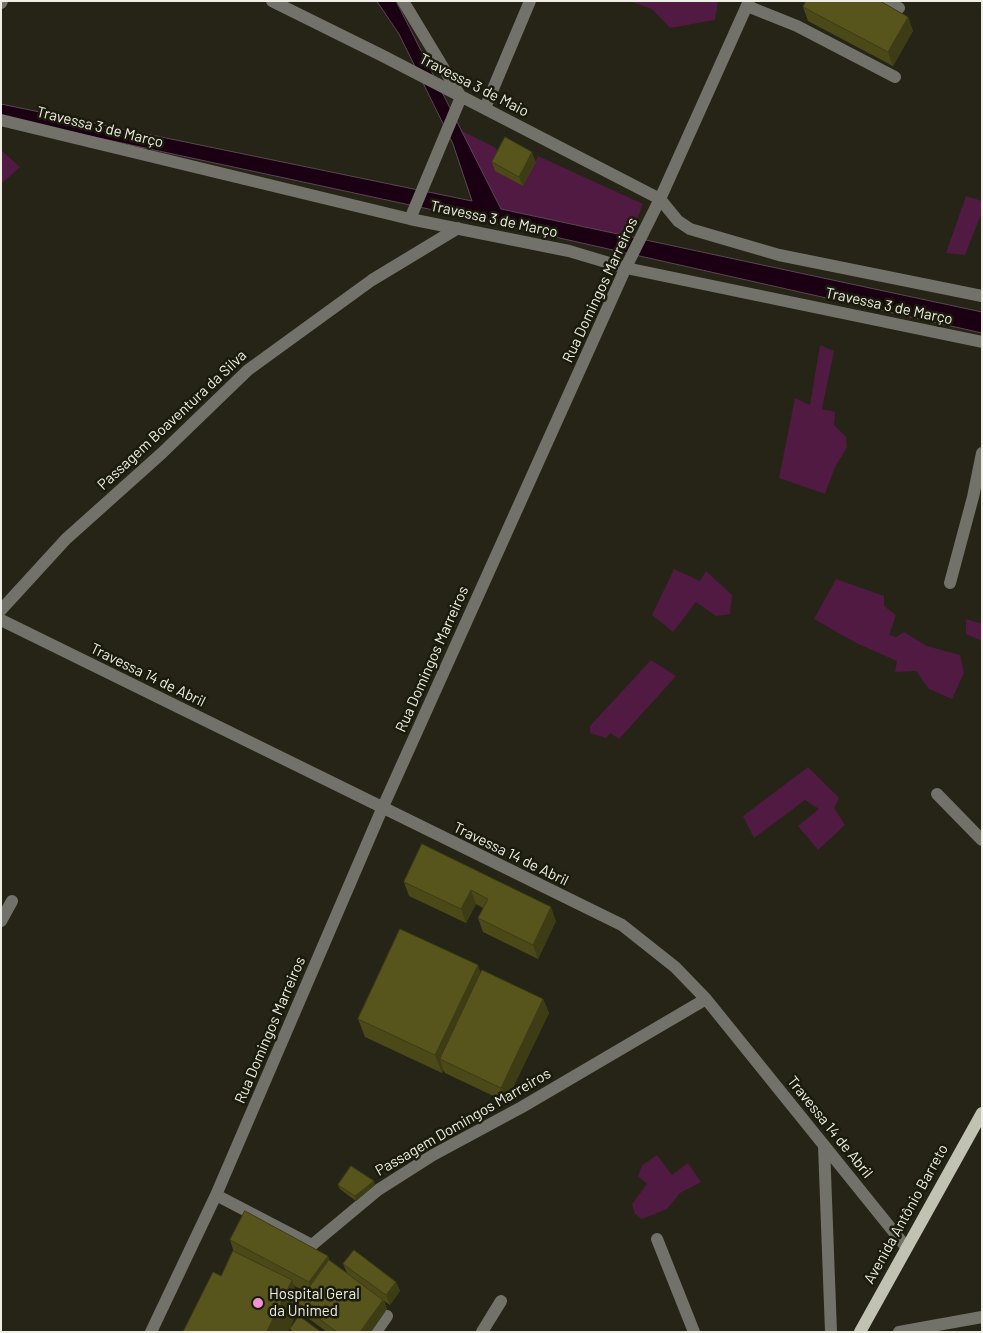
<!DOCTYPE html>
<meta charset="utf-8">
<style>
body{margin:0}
#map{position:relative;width:983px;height:1333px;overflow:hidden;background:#252416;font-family:Barlow,sans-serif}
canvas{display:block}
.frame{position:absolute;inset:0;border:2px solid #eeeee4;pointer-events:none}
</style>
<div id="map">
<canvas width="983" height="1333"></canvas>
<div class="frame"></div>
</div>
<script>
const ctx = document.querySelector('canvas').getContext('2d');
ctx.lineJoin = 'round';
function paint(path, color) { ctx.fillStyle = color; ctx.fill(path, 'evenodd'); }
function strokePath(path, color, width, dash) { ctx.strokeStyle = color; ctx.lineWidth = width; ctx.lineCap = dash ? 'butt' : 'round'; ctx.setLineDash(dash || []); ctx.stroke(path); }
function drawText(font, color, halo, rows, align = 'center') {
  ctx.font = font + ' Barlow,sans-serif'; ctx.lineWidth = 5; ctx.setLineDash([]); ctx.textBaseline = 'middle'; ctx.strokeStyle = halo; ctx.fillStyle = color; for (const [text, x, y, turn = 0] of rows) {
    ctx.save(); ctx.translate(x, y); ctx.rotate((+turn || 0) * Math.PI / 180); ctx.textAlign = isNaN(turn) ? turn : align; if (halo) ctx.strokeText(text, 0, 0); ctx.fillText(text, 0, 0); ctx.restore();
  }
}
const green = new Path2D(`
 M629 1H718L715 20 670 28 652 9Z
 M460 130 496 148 500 162 523 186 538 156 643 204 630 237 501 209Z
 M1 150 20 167 1 184Z
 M966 196 982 201V212L965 255 946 253Z
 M820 345 834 351 822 409 835 412 834 425 846 437 847 447 835 467 825 494 779 478 795 398 810 405Z
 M674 569 700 581 706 571 732 595 730 614 716 616 696 602 673 632 652 615Z
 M836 579 884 596V606L896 615 889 635 896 637 904 632 927 646 960 655 964 673 952 699 929 689 916 671 895 672 897 661 856 643 814 619Z
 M966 619 982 624V641L966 634Z
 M651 660 676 676 619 739 610 733 606 738 590 733V726Z
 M808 767 839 798 834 808 845 825 818 850 798 826 819 809 805 800 754 838 743 816Z
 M657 1155 672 1175 688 1163 701 1182 680 1193 667 1209 642 1219 635 1214 632 1204 647 1184 638 1176 642 1165Z`);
const water = new Path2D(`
 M377 1H396L501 209 982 312V333L475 219 1 117V104L472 201 453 144 399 34Z`);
const minor = new Path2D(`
 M272 1 381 55 660 199 678 221 690 229 779 255 982 296
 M403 1 461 97 410 219
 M886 1 899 8
 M1 3 2 1
 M747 6 797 26 895 77
 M485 108 530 1
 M1 120 410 219 569 251 626 268 982 342
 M950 583 973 497 982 453
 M1 610 66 539 162 453 248 370 372 280 458 228
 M1 620 622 925 675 967 706 999 906 1247
 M937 794 982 840
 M1 921 12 901
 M824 1146 831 1332
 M216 1195 312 1245 378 1190 433 1155 522 1107 706 999
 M657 1239 694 1332
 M151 1332 216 1195 382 809 627 265 660 199 749 1
 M376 1332 387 1316
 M482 1332 501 1301
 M899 1332 982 1317`);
const major = new Path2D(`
 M860 1332 982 1113`);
const wall = new Path2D(`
 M803 7 908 17 913 31 893 66 808 21Z
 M492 162H536L523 186 495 171Z
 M422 844 556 921 538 959 483 932 478 918 483 908 476 904 466 923 409 896 404 882Z
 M478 965 480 973 543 999 549 1013 506 1102 445 1073 443 1070 442 1073 365 1037 358 1019Z
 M338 1185H375L356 1201 340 1189Z
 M230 1240 328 1256 329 1260 347 1273 343 1264 396 1282 400 1291 390 1305 384 1301 387 1309 371 1332H327L301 1313 299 1308 288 1332H183L221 1276 234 1252ZM293 1285 306 1292 299 1301Z`);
const shadedWall = new Path2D(`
 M908 17 913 31 893 66 888 52Z
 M532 152 536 162 523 186 519 177Z
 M471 890 476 904 466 923 461 909Z
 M551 907 556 921 538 959 533 945Z
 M478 965 484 984 440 1059 443 1070 442 1073 435 1055Z
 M543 999 549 1013 506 1102 501 1088Z
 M374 1181 375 1185 356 1201 355 1196Z
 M328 1256 333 1270 314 1295 309 1282Z
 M292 1280 301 1305 298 1303 299 1308 288 1332H267Z
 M396 1282 400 1291 390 1305 386 1295Z
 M383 1300 387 1309 371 1332H360Z`);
const building = new Path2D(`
 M806 1H880L908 17 888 52 803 7Z
 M505 137 532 152 519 177 492 162Z
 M422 844 551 907 533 945 478 918 488 899 471 890 461 909 404 882Z
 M400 929 478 965 435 1055 358 1019Z
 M482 970 543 999 501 1088 440 1059Z
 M351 1166 374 1181 355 1196 338 1185Z
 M245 1211 328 1256 309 1282 230 1240Z
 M354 1250 396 1282 386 1295 343 1264Z
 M233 1251 292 1280 267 1331 268 1332H183L213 1272 221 1276Z
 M329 1260 383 1300 360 1332H337L298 1303Z
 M299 1316 321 1332H293L290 1329Z`);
const markers = [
 [258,1303,6,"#f391d6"]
];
const streetNames = [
 ["Travessa 3 de Maio",474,85,27],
 ["Travessa 3 de Março",100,127,14],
 ["Travessa 3 de Março",494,219,12],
 ["Rua Domingos Marreiros",600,290,-65],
 ["Travessa 3 de Março",889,306,12],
 ["Passagem Boaventura da Silva",172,420,-43],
 ["Rua Domingos Marreiros",432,659,-66],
 ["Travessa 14 de Abril",148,675,26],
 ["Travessa 14 de Abril",511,854,26],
 ["Rua Domingos Marreiros",270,1030,-67],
 ["Passagem Domingos Marreiros",463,1122,-30],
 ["Travessa 14 de Abril",830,1127,51],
 ["Avenida Antônio Barreto",906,1214,-61]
];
const poiNames = [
 ["Hospital Geral",269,1294],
 ["da Unimed",269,1311]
];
paint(green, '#501a42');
paint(water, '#1b0013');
strokePath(water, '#5a4752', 1);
strokePath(minor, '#72726b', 12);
strokePath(major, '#c2c2b3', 12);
paint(wall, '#4b4918');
paint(shadedWall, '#3d3c14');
paint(building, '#57551c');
strokePath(building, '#3d3c14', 1);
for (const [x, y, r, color] of markers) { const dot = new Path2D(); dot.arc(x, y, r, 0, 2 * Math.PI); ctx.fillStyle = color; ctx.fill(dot); strokePath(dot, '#1b1b0d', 2); }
drawText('15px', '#eeeee4', '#1b1b0d', streetNames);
drawText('15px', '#eeeee4', '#1b1b0d', poiNames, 'left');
</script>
